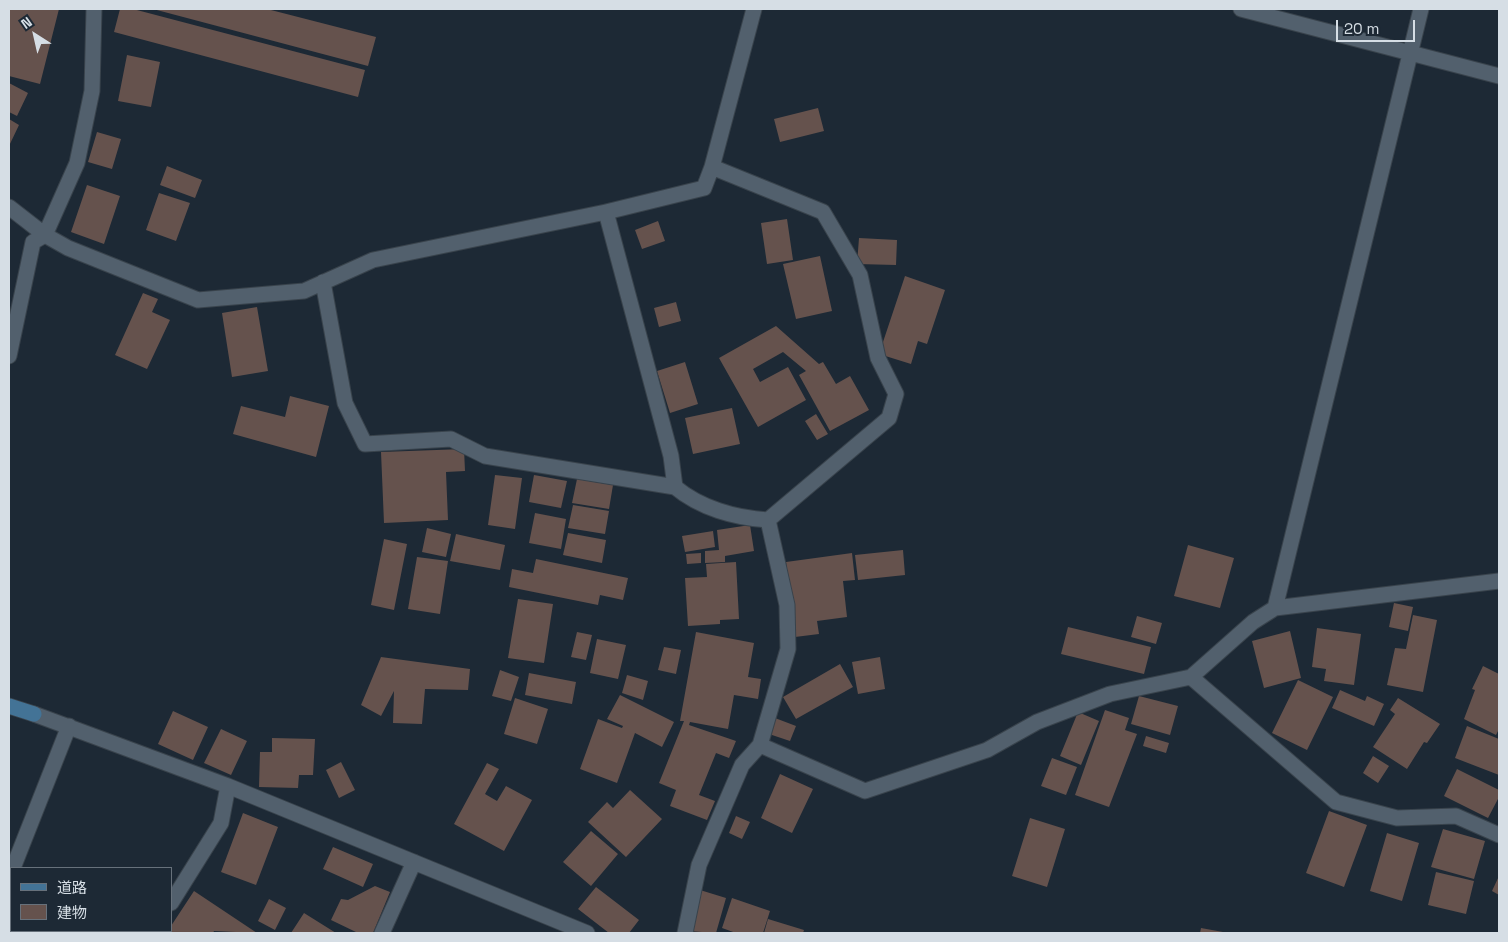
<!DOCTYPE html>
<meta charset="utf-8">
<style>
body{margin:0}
#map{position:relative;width:1508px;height:942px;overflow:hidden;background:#1d2935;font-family:"Space Grotesk","Noto Sans JP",sans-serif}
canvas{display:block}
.frame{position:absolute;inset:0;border:10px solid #d6dee5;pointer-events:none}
.legend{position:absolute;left:10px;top:867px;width:162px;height:65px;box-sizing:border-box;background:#1d2935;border:1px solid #67717b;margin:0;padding:6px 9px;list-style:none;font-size:15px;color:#d6dee5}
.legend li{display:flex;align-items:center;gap:10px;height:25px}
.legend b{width:25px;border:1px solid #67717b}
.north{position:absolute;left:10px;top:10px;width:50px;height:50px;-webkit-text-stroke:4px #1d2935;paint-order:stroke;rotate:325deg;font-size:14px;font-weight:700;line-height:20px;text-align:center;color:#d6dee5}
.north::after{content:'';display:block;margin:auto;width:18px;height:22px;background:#d6dee5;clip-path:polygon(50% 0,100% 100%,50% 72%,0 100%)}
.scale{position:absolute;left:1336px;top:20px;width:79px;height:22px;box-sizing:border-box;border:2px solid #d6dee5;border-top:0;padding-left:6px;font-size:15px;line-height:18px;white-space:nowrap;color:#d6dee5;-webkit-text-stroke:4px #1d2935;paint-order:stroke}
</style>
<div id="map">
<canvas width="1508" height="942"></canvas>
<div class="frame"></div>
<ul class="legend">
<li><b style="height:6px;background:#437396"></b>道路</li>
<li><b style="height:14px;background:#65524d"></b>建物</li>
</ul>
<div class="north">N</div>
<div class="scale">20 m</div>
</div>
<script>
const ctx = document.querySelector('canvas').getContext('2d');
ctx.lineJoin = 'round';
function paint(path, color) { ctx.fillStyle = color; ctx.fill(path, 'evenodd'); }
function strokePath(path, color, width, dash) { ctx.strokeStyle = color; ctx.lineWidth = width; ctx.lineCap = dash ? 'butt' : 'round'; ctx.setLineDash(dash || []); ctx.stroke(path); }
const building = new Path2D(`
 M9 9H59L40 84 9 76Z
 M120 9H133L365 70 358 97 114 32Z
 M153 9H267L376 37 368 66Z
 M127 55 160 62 151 107 118 101Z
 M9 83 28 93 17 116 9 112Z
 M818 108 824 131 780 142 774 119Z
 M9 119 19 125 9 146Z
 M97 132 121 139 112 169 88 162Z
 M167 166 202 180 195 198 160 185Z
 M87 185 120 196 104 244 71 232Z
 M159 193 190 203 176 241 146 230Z
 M787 219 793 260 767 264 761 223Z
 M658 221 665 241 642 249 635 230Z
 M859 238 897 240 896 265 857 264Z
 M820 256 832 311 796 319 783 264Z
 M905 276 945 290 927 344 918 341 911 364 879 354Z
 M143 293 158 299 152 312 170 320 147 369 115 355Z
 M676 302 681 321 659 327 654 308Z
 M257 307 268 371 232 377 222 313Z
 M776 326 819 364 823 362 836 384 850 376 869 410 830 431 799 375 806 371 783 352 753 369 760 382 788 367 806 400 758 427 719 358Z
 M685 362 698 404 670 413 657 371Z
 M290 396 329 406 316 457 233 434 241 406 285 417Z
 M732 408 740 444 693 454 685 418Z
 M816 414 828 434 817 440 805 421Z
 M464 449 465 471 446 472 448 520 384 523 381 452Z
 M495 475 522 478 515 529 488 525Z
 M534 475 567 481 561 508 529 502Z
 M577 479 613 485 609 509 572 503Z
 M573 505 609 511 605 534 568 528Z
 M535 513 566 519 561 549 529 543Z
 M750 525 754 551 725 556V562L705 563V551L719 550 717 530Z
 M427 528 451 534 446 557 422 552Z
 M713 531 715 547 685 552 682 536Z
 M568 533 606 540 602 563 563 555Z
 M456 534 505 545 500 570 450 561Z
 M384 539 407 544 394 610 371 605Z
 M1188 545 1234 558 1220 608 1174 596Z
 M903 550 905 575 858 580 855 555Z
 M701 553V563L687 564 686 554Z
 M852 553 855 580 843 581 847 617 817 621 819 634 795 637 786 562Z
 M417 557 448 561 440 614 408 609Z
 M536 559 628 578 623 600 600 595 598 605 509 587 512 569 533 573Z
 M736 562 739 619 720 620V624L688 626 685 578 707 577 706 564Z
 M518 599 553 604 544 663 508 658Z
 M1394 603 1413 607 1408 631 1389 627Z
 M1413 615 1437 620 1423 692 1387 685 1395 648 1406 649Z
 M1137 616 1162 623 1156 644 1131 637Z
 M1068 627 1151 647 1144 674 1061 654Z
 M1317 628 1361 634 1354 685 1324 681 1326 669 1312 667Z
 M1290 631 1301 678 1264 688 1252 641Z
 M577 632 592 635 586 660 571 657Z
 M696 632 754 643 748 677 761 679 758 699 734 695 728 729 690 722 689 725 736 741 729 758 716 753 699 795 715 801 707 820 670 806 676 790 659 783 684 721H680Z
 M597 639 626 645 618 679 590 673Z
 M664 647 681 650 676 674 658 670Z
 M381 657 470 669 468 690 425 689 422 724 393 723 394 691 381 716 361 705Z
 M880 657 885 689 858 694 852 662Z
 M840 664 853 687 796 719 783 697Z
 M1483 666 1499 674V729L1496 735 1464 719 1475 690 1472 689Z
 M500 670 519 677 511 701 492 696Z
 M529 673 576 682 572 704 525 695Z
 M627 675 648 681 643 700 622 693Z
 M1298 680 1333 697 1307 750 1272 733Z
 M1340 690 1365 701 1367 696 1384 704 1374 726 1332 708Z
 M620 695 674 722 662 747 635 733 617 783 580 769 598 719 622 728 623 726 607 719Z
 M1139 696 1178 706 1170 735 1131 724Z
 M515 698 548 709 537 744 504 734Z
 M1398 698 1440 724 1427 743 1424 742 1407 769 1373 747 1395 714 1390 710Z
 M1105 710 1129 718 1125 730 1137 734 1109 807 1075 795Z
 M173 711 208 727 193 760 158 744Z
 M1078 712 1099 721 1081 765 1060 756Z
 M775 718 796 726 790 741 769 734Z
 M1467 726 1499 739V775L1455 758Z
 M221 729 247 741 231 775 204 763Z
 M1146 736 1169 743 1166 753 1143 746Z
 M272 738 315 739 313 775H299L298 788 259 787 260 752H272Z
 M1373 756 1389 766 1378 783 1363 773Z
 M1052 758 1077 767 1066 795 1041 786Z
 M341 762 355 790 339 798 326 770Z
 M487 763 499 769 485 794 497 801 506 786 532 800 504 851 454 824Z
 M1457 769 1499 790V797L1488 818 1444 796Z
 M780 774 813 789 792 833 761 818Z
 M630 790 662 819 626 857 588 822 607 802 613 808Z
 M1329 811 1367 825 1344 887 1306 873Z
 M243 813 278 827 256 885 221 872Z
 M736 816 750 822 742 839 729 833Z
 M1030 818 1065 829 1047 887 1012 876Z
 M1443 829 1485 841 1474 879 1431 867Z
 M591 831 618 854 591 886 563 862Z
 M1387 833 1419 843 1402 901 1370 891Z
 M333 847 373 864 363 887 323 869Z
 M1436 872 1474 881 1466 914 1428 905Z
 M1499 876V895L1492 891Z
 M375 886 390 892 373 933H358L331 920 341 899 348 900Z
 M596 887 639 920 629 933H609L578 909Z
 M700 890 726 898 716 933 688 931Z
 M194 891 257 933 214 931 213 933H166L171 931V926Z
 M732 898 770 911 763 933H736L722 928Z
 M269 899 286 908 275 930 258 921Z
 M304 913 336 933H291Z
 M768 919 804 930 803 933H764Z
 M1201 928 1223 932V933H1200Z`);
const street = new Path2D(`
 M1241 9 1499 76
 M9 207 45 235 68 248 198 300 304 291 373 260 606 212 704 188 712 167 754 9
 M606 212 671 456 675 487
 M323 282 345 403 365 444 451 439 485 456 675 487C700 508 735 518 768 520L889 418 896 394 878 358 860 275 823 212 712 167
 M9 356 33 242 45 235 77 163 92 91 94 9
 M1275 608 1421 9
 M1191 677 1336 802 1397 818 1456 816 1499 835
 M34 714 228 786 587 933
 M760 745 788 649 787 605 768 520
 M13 868 69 726
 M171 903 221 823 228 786
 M152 933 154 931
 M382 933 414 862
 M685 933 699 865 742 765 760 745 865 791 987 750 1037 722 1110 694 1191 677 1253 622 1275 608 1499 581`);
const secondary = new Path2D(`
 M9 706 34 714`);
paint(building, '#65524d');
strokePath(street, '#39434c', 17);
strokePath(secondary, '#39434c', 17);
strokePath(street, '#52606d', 15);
strokePath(secondary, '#437396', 15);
</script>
